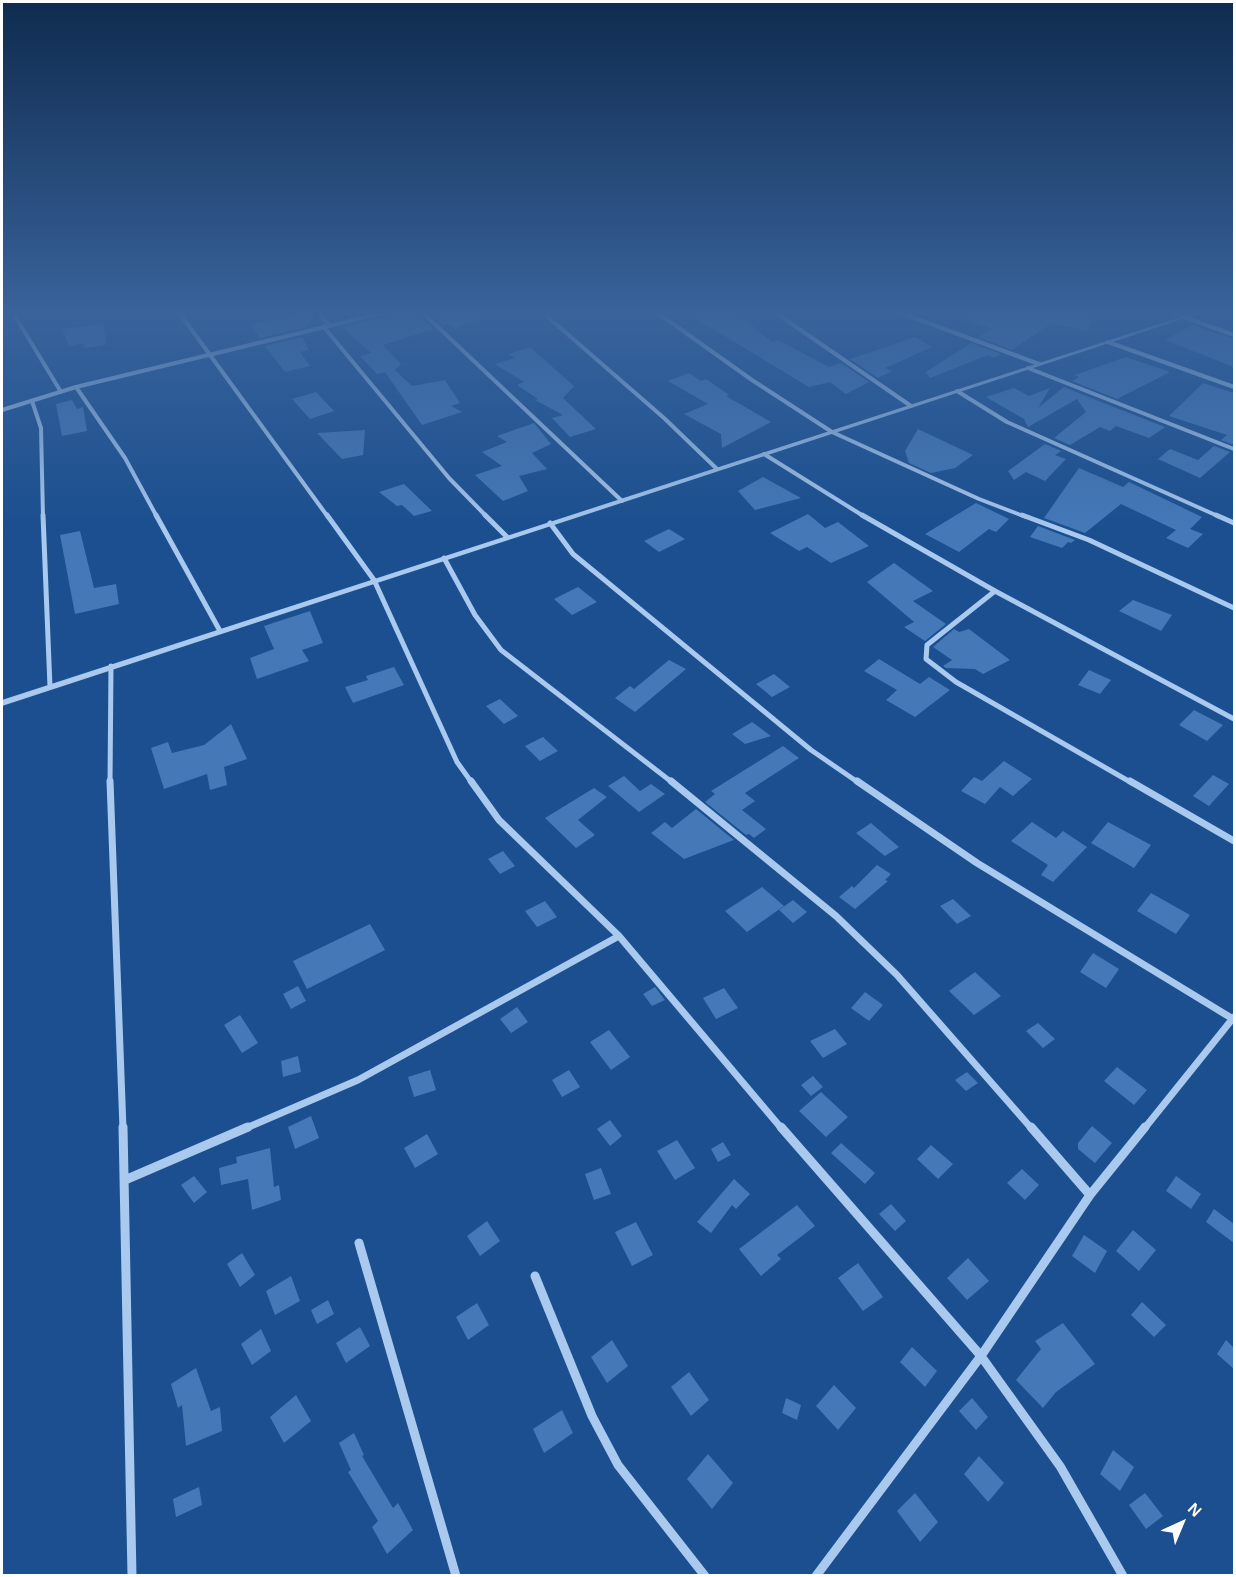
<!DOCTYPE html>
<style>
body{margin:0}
#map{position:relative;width:1236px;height:1577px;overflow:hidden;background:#1b4f8f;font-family:Arial,sans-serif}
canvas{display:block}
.frame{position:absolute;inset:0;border:3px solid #fff;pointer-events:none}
.north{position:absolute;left:1152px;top:1493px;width:60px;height:60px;-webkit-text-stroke:4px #1b4f8f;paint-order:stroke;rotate:44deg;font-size:16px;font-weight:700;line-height:24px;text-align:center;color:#fff}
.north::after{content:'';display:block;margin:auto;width:21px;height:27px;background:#fff;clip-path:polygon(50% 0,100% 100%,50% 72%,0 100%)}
</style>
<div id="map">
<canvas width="1236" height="1577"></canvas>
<div class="frame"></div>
<div class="north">N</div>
</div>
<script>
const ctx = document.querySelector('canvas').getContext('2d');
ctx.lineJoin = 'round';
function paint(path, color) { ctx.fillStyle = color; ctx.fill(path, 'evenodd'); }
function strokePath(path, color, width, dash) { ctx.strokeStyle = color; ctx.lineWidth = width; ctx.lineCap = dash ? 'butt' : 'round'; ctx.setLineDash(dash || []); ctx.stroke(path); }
const building = new Path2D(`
 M311 311 315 316 306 327 260 338 250 325Z
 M395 311H412L434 329 383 345 401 364 395 370 412 386 445 380 460 403 451 406 462 412 422 425 385 372 377 374 360 356 371 353 342 327 392 315Z
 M428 311H497L498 313 455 328 449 324 443 326Z
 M683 311H730L744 319 772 342 778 340 829 367 841 363 869 382 846 394 830 382 809 387Z
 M947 311H1098L1086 331 1052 323 1012 350 979 337 993 329 947 313Z
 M104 324 106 345 85 348 84 343 69 346 62 329Z
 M1193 325 1234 339V367L1165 340Z
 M302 337 309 350 300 352 310 366 285 372 265 346Z
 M915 337 932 347 885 368 892 371 878 378 850 359Z
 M971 343 1001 354 994 358 988 355 930 378 926 372Z
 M530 347 574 386 563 398 596 429 570 437 552 418 563 415 535 400 538 399 517 385 524 382 495 364 515 358 508 354Z
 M1126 357 1170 372 1117 399 1072 381 1079 377 1075 375Z
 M689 373 701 381 706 379 729 395 726 396 771 422 722 448 721 434 684 414 708 404 668 381Z
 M1203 383 1234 393V445L1221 440 1227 435 1169 416Z
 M1064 387 1106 404 1165 427 1149 438 1116 426 1110 431 1100 427 1070 445 1054 438 1086 412 1077 399 1028 427 1024 419 986 397 1014 388 1029 396 1050 388 1038 408Z
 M316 392 334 411 310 419 292 399Z
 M72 400 77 409 83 407 87 431 62 436 56 404Z
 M534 423 551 444 532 453 547 469 519 476 528 491 503 501 475 475 502 466 482 452 507 442 497 436Z
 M918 429 973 455 955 468 931 473 909 463 905 451Z
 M365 430 363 455 342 459 317 433Z
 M1045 444 1061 451 1055 455 1066 459 1045 481 1026 472 1014 480 1008 471Z
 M1214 446 1230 452 1200 478 1158 459 1170 449 1198 460Z
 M1079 468 1123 487 1129 482 1202 517 1190 529 1203 534 1188 548 1166 538 1176 530 1121 504 1085 533 1044 518Z
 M763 477 801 498 755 510 738 491Z
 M404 484 432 511 414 516 402 505 397 506 379 492Z
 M976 503 1009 519 996 532 989 529 959 552 925 534Z
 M808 514 825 528 838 522 869 546 831 563 807 547 799 551 770 533Z
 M1038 526 1075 540 1071 543 1068 542 1062 548 1030 537Z
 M669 529 685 539 659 552 644 541Z
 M80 531 94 588 116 584 119 604 75 614 60 535Z
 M894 563 933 591 913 601 946 624 925 641 904 627 914 622 867 582Z
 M578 587 597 602 572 615 554 599Z
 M1133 600 1172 615 1161 631 1119 611Z
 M310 611 323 643 302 650 309 661 257 679 250 658 274 649 264 626Z
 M954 629 959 632 969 629 1010 660 983 674 975 669 946 668 943 666 952 660 933 647Z
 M879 659 920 684 929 677 950 690 915 717 886 700 897 690 864 671Z
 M669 660 686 669 635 712 615 698 630 686 634 689Z
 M394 667 404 685 353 703 345 687 368 680 366 676Z
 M1089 670 1111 680 1100 694 1078 685Z
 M774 674 790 687 772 697 756 684Z
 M500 699 518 716 504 724 486 706Z
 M1194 710 1223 725 1207 741 1179 725Z
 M752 722 771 736 745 744 732 734Z
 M231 724 247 759 224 767 227 785 210 790 207 774 164 789 151 748 168 742 172 753 204 745Z
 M543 737 558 751 540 761 525 746Z
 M783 746 799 758 745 793 755 801 742 810 766 829 754 838 749 834 746 835 705 802 715 794 711 791Z
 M1004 761 1032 779 1013 796 1000 787 985 804 961 791 974 777 982 781Z
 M1213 775 1229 784 1209 806 1193 796Z
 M624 776 640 791 651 784 665 794 639 812 608 786Z
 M594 788 607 797 578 820 595 835 576 848 545 818Z
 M696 809 734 840 684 859 651 833 665 822 672 828Z
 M1032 822 1056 838 1063 831 1087 847 1053 882 1041 875 1048 865 1011 841Z
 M1108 822 1151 845 1134 868 1091 843Z
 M871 823 899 847 885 856 856 833Z
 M503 851 515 866 500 874 488 859Z
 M877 865 891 874 885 880 888 881 855 909 839 897 852 886 854 888Z
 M762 887 784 906 747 932 725 911Z
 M1151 893 1190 915 1176 934 1137 911Z
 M953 899 971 916 957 924 940 906Z
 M793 900 807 912 793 923 779 910Z
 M545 901 557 917 537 927 525 911Z
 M370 924 385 950 307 989 293 961Z
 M1093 953 1119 969 1106 988 1080 972Z
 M975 972 1001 996 974 1015 949 991Z
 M298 986 306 1001 291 1009 283 994Z
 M655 987 665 1000 652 1006 643 994Z
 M724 988 738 1008 716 1019 703 998Z
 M865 992 883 1005 869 1021 851 1008Z
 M517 1007 528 1022 511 1033 500 1019Z
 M240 1015 258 1043 242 1053 224 1025Z
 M1038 1023 1055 1039 1043 1048 1026 1031Z
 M835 1029 847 1044 823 1058 810 1041Z
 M609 1030 630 1057 611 1070 590 1042Z
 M298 1056 301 1072 283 1077 281 1061Z
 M1117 1067 1147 1090 1134 1105 1104 1081Z
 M430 1070 436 1090 414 1097 408 1077Z
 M569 1070 580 1087 562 1097 552 1080Z
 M967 1072 978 1083 966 1091 955 1080Z
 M813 1076 823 1087 811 1096 801 1085Z
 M821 1092 848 1117 826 1137 799 1111Z
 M311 1116 319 1138 295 1149 288 1127Z
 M610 1120 622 1136 610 1146 597 1129Z
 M1092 1126 1112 1143 1095 1163 1078 1149V1143Z
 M427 1134 438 1154 415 1168 404 1148Z
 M677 1140 695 1168 675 1180 657 1151Z
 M723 1142 731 1155 718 1162 711 1149Z
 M841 1143 875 1173 865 1184 831 1153Z
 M931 1145 953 1164 938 1179 917 1159Z
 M270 1148 274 1187 279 1185 281 1200 252 1210 248 1179 221 1185 219 1168 237 1163 236 1157Z
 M601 1168 611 1194 594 1200 585 1174Z
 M1022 1169 1039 1185 1025 1200 1007 1183Z
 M194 1176 207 1192 194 1203 181 1185Z
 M1176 1176 1201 1194 1191 1209 1166 1191Z
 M734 1179 750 1194 736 1209 732 1205 711 1233 697 1222Z
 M891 1204 906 1221 895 1231 879 1214Z
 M797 1205 815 1226 777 1255 781 1259 761 1276 739 1249Z
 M1214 1209 1234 1224V1243L1206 1222Z
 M487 1221 500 1241 480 1256 467 1236Z
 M636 1222 653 1255 632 1266 615 1232Z
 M1133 1230 1156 1250 1139 1271 1116 1251Z
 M1084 1235 1107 1251 1095 1273 1072 1256Z
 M242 1253 255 1275 240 1287 227 1264Z
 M968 1258 989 1281 967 1300 947 1278Z
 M858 1263 883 1297 863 1311 838 1278Z
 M291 1276 300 1301 275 1315 266 1291Z
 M328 1300 334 1314 317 1324 311 1310Z
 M1142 1302 1166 1325 1154 1337 1131 1315Z
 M477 1303 489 1325 468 1340 456 1317Z
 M1063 1323 1095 1364 1056 1392 1043 1408 1016 1380 1041 1349 1035 1341Z
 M360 1327 370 1346 346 1363 336 1343Z
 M261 1329 271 1351 252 1365 241 1344Z
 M612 1340 628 1366 607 1383 591 1357Z
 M1226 1340 1234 1348V1369L1217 1354Z
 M912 1347 937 1371 925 1387 900 1362Z
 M196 1368 211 1411 220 1407 222 1431 186 1446 182 1405 178 1408 171 1384Z
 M689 1372 709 1400 691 1416 671 1387Z
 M834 1385 856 1408 838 1430 816 1406Z
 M296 1395 311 1421 284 1443 270 1417Z
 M786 1398 801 1405 797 1420 782 1413Z
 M972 1398 988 1417 976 1430 959 1411Z
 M562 1410 573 1433 544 1453 533 1429Z
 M354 1433 364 1455 362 1456 393 1508 398 1503 413 1530 387 1554 372 1527 378 1521 348 1472 351 1470 339 1443Z
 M1113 1450 1134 1467 1120 1491 1100 1474Z
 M708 1454 733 1483 712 1509 687 1479Z
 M979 1456 1004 1483 988 1502 964 1474Z
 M199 1487 202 1505 176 1517 173 1499Z
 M915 1493 938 1522 920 1542 897 1511Z
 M1145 1493 1163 1516 1146 1529 1129 1505Z`);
const minorFar3 = new Path2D(`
 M12 311 61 392
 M178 311 328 517
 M315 311 330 325
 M421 311 622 501
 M541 311 664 418 717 469
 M655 311 752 380 832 432 979 499 1026 517
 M773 311 911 406
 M896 311 1039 364
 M1184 317 1234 335
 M323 326 449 478 487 517
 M1108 342 1234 387
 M1028 368 1234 449
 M76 387 125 458 157 517
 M957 391 1007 422 1220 517
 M32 401 41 428 43 517
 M2 410 76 387 391 311
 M764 454 865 517`);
const minorFar2 = new Path2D(`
 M43 515 50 687
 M156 515 220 631
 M327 515 374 580 457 762 472 783
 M485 515 507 537
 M862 515 995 591 1234 719
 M1022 515 1089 540 1234 608
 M1216 515 1234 523
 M550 523 573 554 811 750 859 783
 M444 558 475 615 501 650 673 783
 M995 591 927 645 926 659 956 682 1132 783
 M110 783 111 666`);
const minorFar1 = new Path2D(`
 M110 781 123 1129
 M471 781 499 820 619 936 782 1129
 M671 781 836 916 897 975 1032 1129
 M857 781 977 863 1233 1019
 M1130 781 1234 841
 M244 1129 358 1080 619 936
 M1144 1129 1234 1017`);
const minor = new Path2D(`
 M123 1127 132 1576
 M781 1127 981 1356 1060 1466 1123 1576
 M1031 1127 1090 1195
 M125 1180 248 1127
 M359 1243 456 1576
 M535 1276 592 1416 618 1465 705 1576
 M816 1576 981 1356 1090 1195 1145 1127`);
const tertiary = new Path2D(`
 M1199 311H1207L2 706V700Z`);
paint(building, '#4478b7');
strokePath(minorFar3, '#a9c9ee', 4);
strokePath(minorFar2, '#a9c9ee', 5);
strokePath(minorFar1, '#a9c9ee', 7);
strokePath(minor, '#a9c9ee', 9);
paint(tertiary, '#a9c9ee');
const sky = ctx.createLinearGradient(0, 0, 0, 531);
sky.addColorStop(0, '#0f2b4f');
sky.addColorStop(0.59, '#39639b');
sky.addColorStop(1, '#39639b00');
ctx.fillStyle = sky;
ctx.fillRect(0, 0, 1236, 531);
</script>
